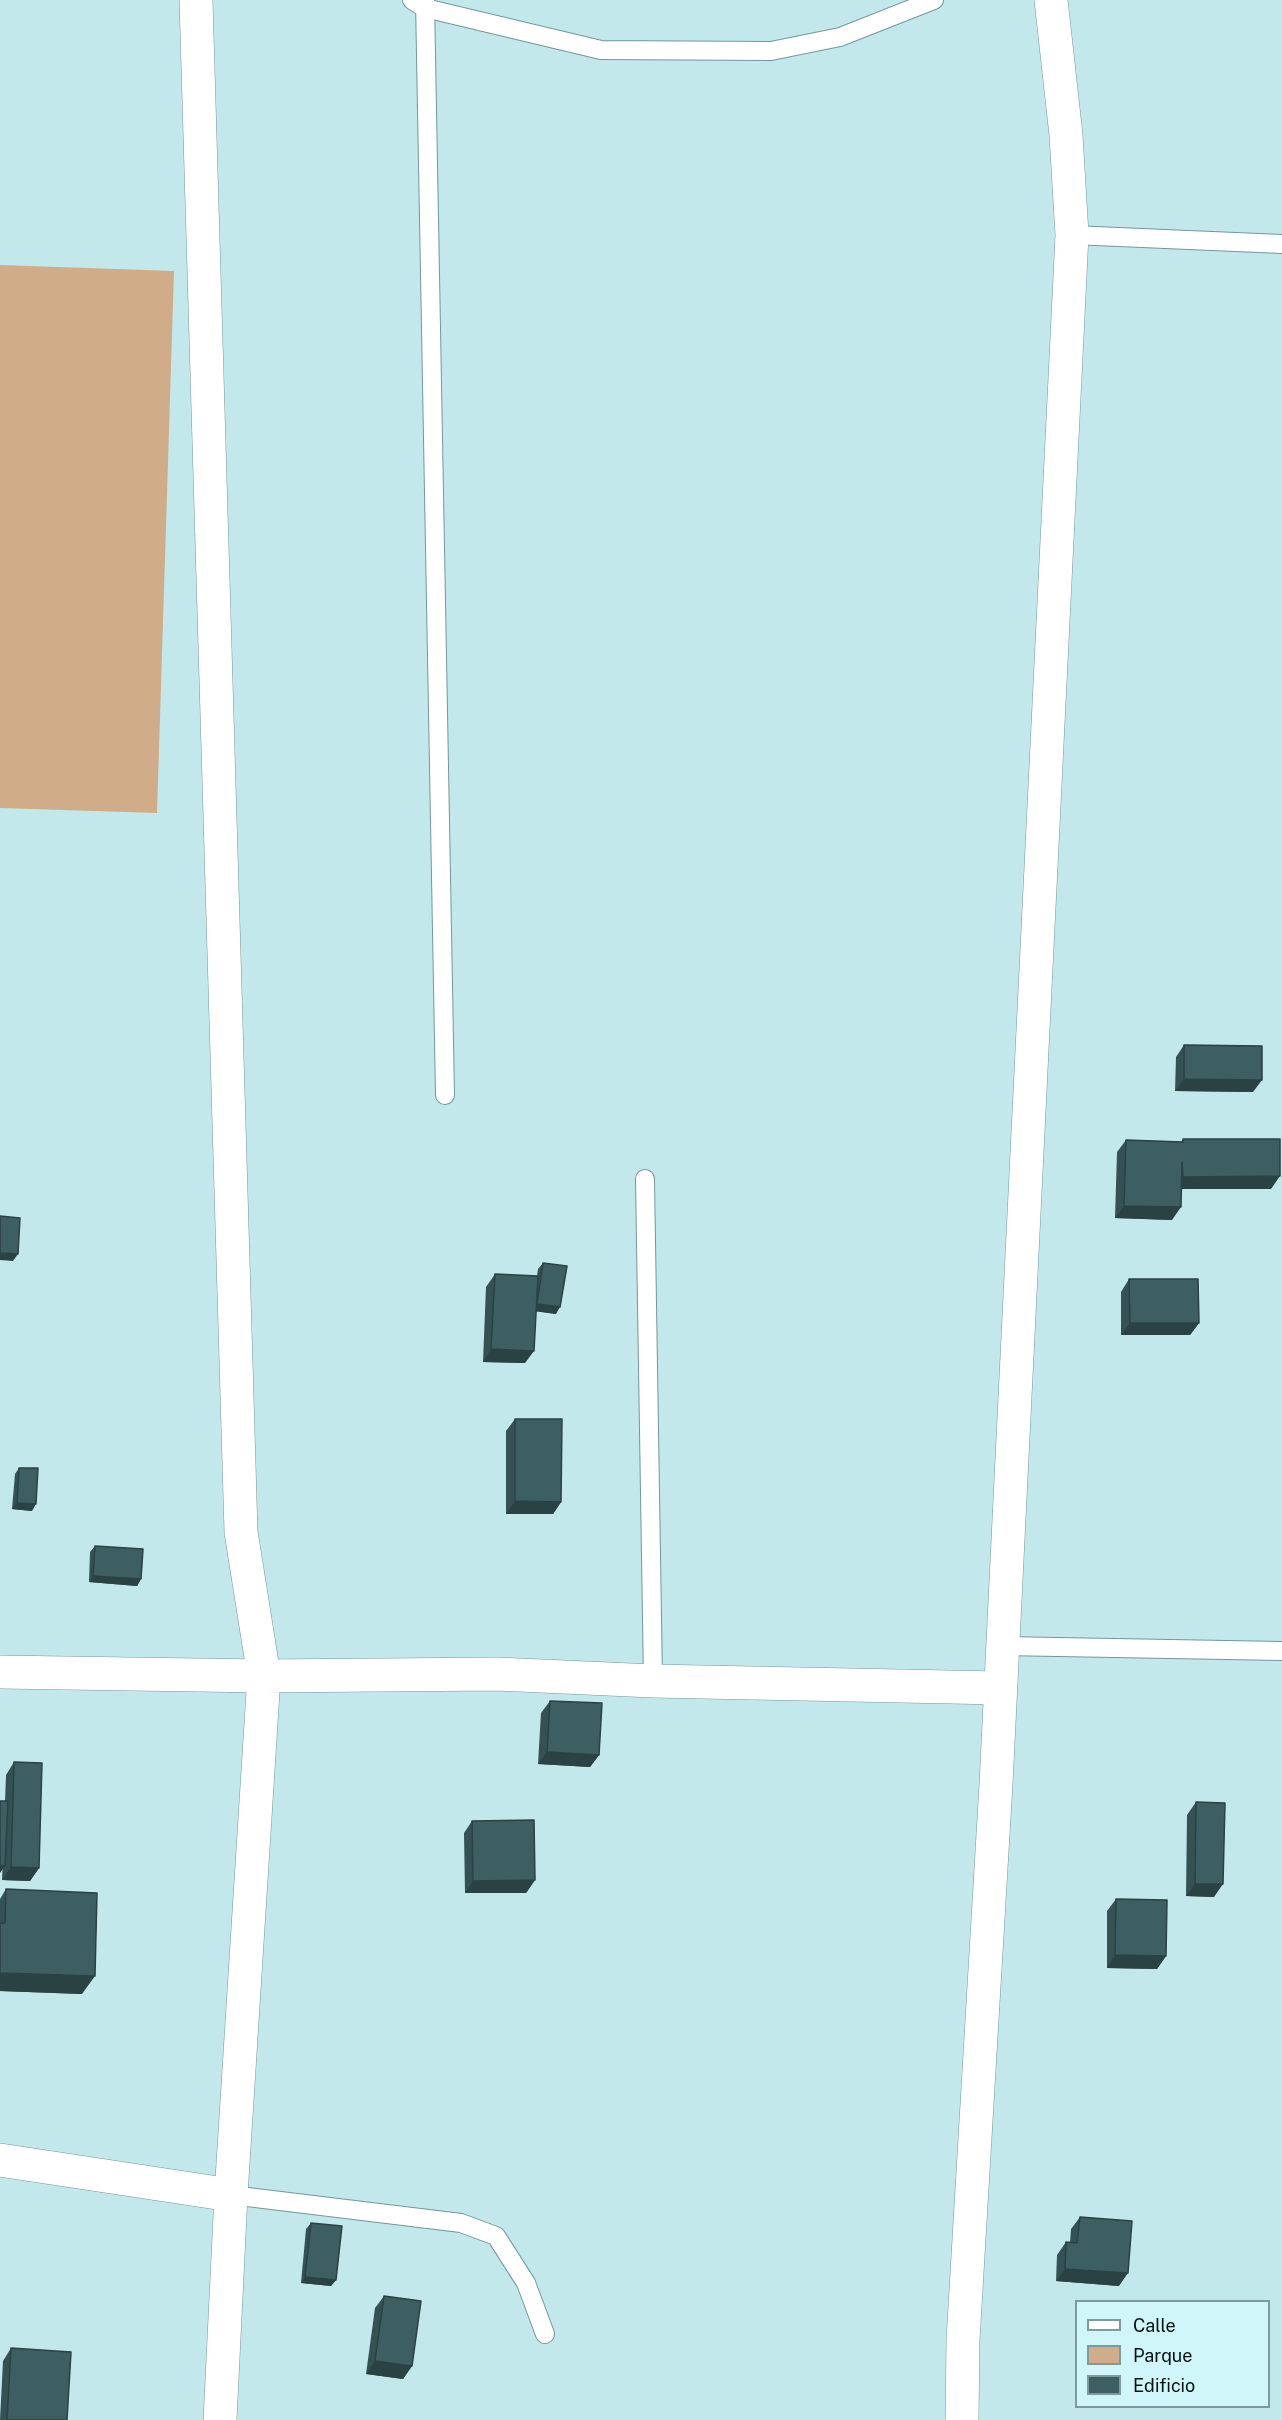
<!DOCTYPE html>
<style>
body{margin:0}
#map{position:relative;width:1282px;height:2420px;overflow:hidden;background:#c3e8ec;font-family:"Public Sans",sans-serif}
canvas{display:block}
.legend{position:absolute;left:1075px;top:2300px;width:195px;height:108px;box-sizing:border-box;background:#d0f6f9;border:2px solid #7e9a9d;margin:0;padding:8px 10px;list-style:none;font-size:18px;color:#041113}
.legend li{display:flex;align-items:center;gap:12px;height:30px}
.legend b{width:30px;border:2px solid #7e9a9d}
</style>
<div id="map">
<canvas width="1282" height="2420"></canvas>
<ul class="legend">
<li><b style="height:8px;background:#fff"></b>Calle</li>
<li><b style="height:16px;background:#d1ac88"></b>Parque</li>
<li><b style="height:16px;background:#3d5f62"></b>Edificio</li>
</ul>
</div>
<script>
const ctx = document.querySelector('canvas').getContext('2d');
ctx.lineJoin = 'round';
function paint(path, color) { ctx.fillStyle = color; ctx.fill(path, 'evenodd'); }
function strokePath(path, color, width, dash) { ctx.strokeStyle = color; ctx.lineWidth = width; ctx.lineCap = dash ? 'butt' : 'round'; ctx.setLineDash(dash || []); ctx.stroke(path); }
const green = new Path2D(`
 M0 265 174 271 157 813 0 808Z`);
const lane = new Path2D(`
 M412 0 425 8 601 50 771 51 840 37 934 0
 M425 0 445 1095
 M1072 235 1282 244
 M645 1179 653 1681
 M1002 1646 1282 1651
 M231 2195 461 2223 496 2236 526 2283 545 2334`);
const street = new Path2D(`
 M196 0 241 1532 264 1676 231 2195 220 2420
 M0 1672 264 1676 497 1674 653 1681 1000 1688
 M0 2160 231 2195
 M962 2420 963 2340 996 1784 1072 235 1066 135 1051 0`);
const wall = new Path2D(`
 M1184 1045 1253 1092 1175 1091 1176 1057Z
 M1183 1139 1271 1189H1181L1172 1220 1115 1218 1117 1152 1126 1140 1181 1142Z
 M543 1263 556 1314 536 1311 525 1363 483 1362 486 1287 495 1274 537 1276 538 1269Z
 M1129 1279 1199 1323 1190 1335H1121V1292Z
 M515 1419 561 1502 553 1514H506V1431Z
 M19 1468 32 1511 12 1509 15 1474Z
 M95 1546 141 1579 137 1586 89 1582 90 1552Z
 M550 1701 599 1755 590 1767 538 1764 541 1713Z
 M14 1762 39 1868 30 1881 2 1880 6 1775Z
 M1196 1802 1214 1897 1186 1896 1187 1815Z
 M472 1821 535 1880 526 1893H465L464 1833Z
 M0 1876V1899L6 1889 82 1994 0 1991Z
 M1116 1899 1166 1956 1157 1969 1107 1968V1911Z
 M1080 2217 1119 2286 1056 2281 1057 2255 1066 2242 1070 2243 1071 2229Z
 M311 2223 336 2280 331 2286 301 2283 306 2229Z
 M384 2296 412 2366 403 2379 366 2374 375 2308Z
 M11 2348 67 2420H0L3 2361Z`);
const shadedWall = new Path2D(`
 M1184 1079 1262 1080 1253 1092 1175 1091Z
 M1280 1176 1271 1189H1174L1183 1177Z
 M1124 1206 1181 1207 1172 1220 1115 1218Z
 M0 1253 18 1254 13 1261 0 1260Z
 M537 1304 560 1307 556 1314 533 1311Z
 M1130 1323H1199L1190 1335H1121Z
 M491 1349 534 1351 525 1363 483 1362Z
 M515 1501 561 1502 553 1514H506Z
 M17 1503 36 1504 32 1511 12 1509Z
 M93 1576 141 1579 137 1586 89 1582Z
 M547 1752 599 1755 590 1767 538 1764Z
 M0 1865 5 1866 0 1873Z
 M11 1867 39 1868 30 1881 2 1880Z
 M535 1880 526 1893H465L473 1881Z
 M1195 1884H1223L1214 1897 1186 1896Z
 M1115 1955 1166 1956 1157 1969 1107 1968Z
 M0 1973 95 1976 82 1994 0 1991Z
 M1065 2269 1128 2273 1119 2286 1056 2281Z
 M305 2277 336 2280 331 2286 301 2283Z
 M375 2361 412 2366 403 2379 366 2374Z`);
const building = new Path2D(`
 M1184 1045 1262 1046V1080L1184 1079Z
 M1183 1139H1280V1176L1183 1177 1182 1162 1181 1207 1124 1206 1126 1140 1183 1142Z
 M0 1216 20 1218 18 1254 0 1253Z
 M543 1263 567 1266 560 1307 537 1304Z
 M495 1274 538 1276 534 1351 491 1349Z
 M1129 1279H1198L1199 1323H1130Z
 M515 1419H562L561 1502 515 1501Z
 M19 1468H38L36 1504 17 1503Z
 M95 1546 143 1549 141 1579 93 1576Z
 M550 1701 602 1703 599 1755 547 1752Z
 M14 1762 42 1763 39 1868 11 1867Z
 M0 1801H8L5 1866 0 1865Z
 M1196 1802 1225 1803 1223 1884H1195Z
 M534 1820 535 1880 473 1881 472 1821Z
 M6 1889 97 1893 95 1976 0 1973V1923H5Z
 M1116 1899 1167 1900 1166 1956 1115 1955Z
 M1080 2217 1132 2221 1128 2273 1065 2269 1066 2242 1077 2243Z
 M311 2223 342 2226 336 2280 305 2277Z
 M384 2296 421 2301 412 2366 375 2361Z
 M11 2348 71 2352 67 2420H7Z`);
paint(green, '#d1ac88');
strokePath(lane, '#73979a', 20);
strokePath(street, '#73979a', 34);
strokePath(lane, '#fff', 18);
strokePath(street, '#fff', 33);
paint(wall, '#345254');
paint(shadedWall, '#2b4245');
paint(building, '#3d5f62');
strokePath(building, '#2b4245', 1.5);
</script>
